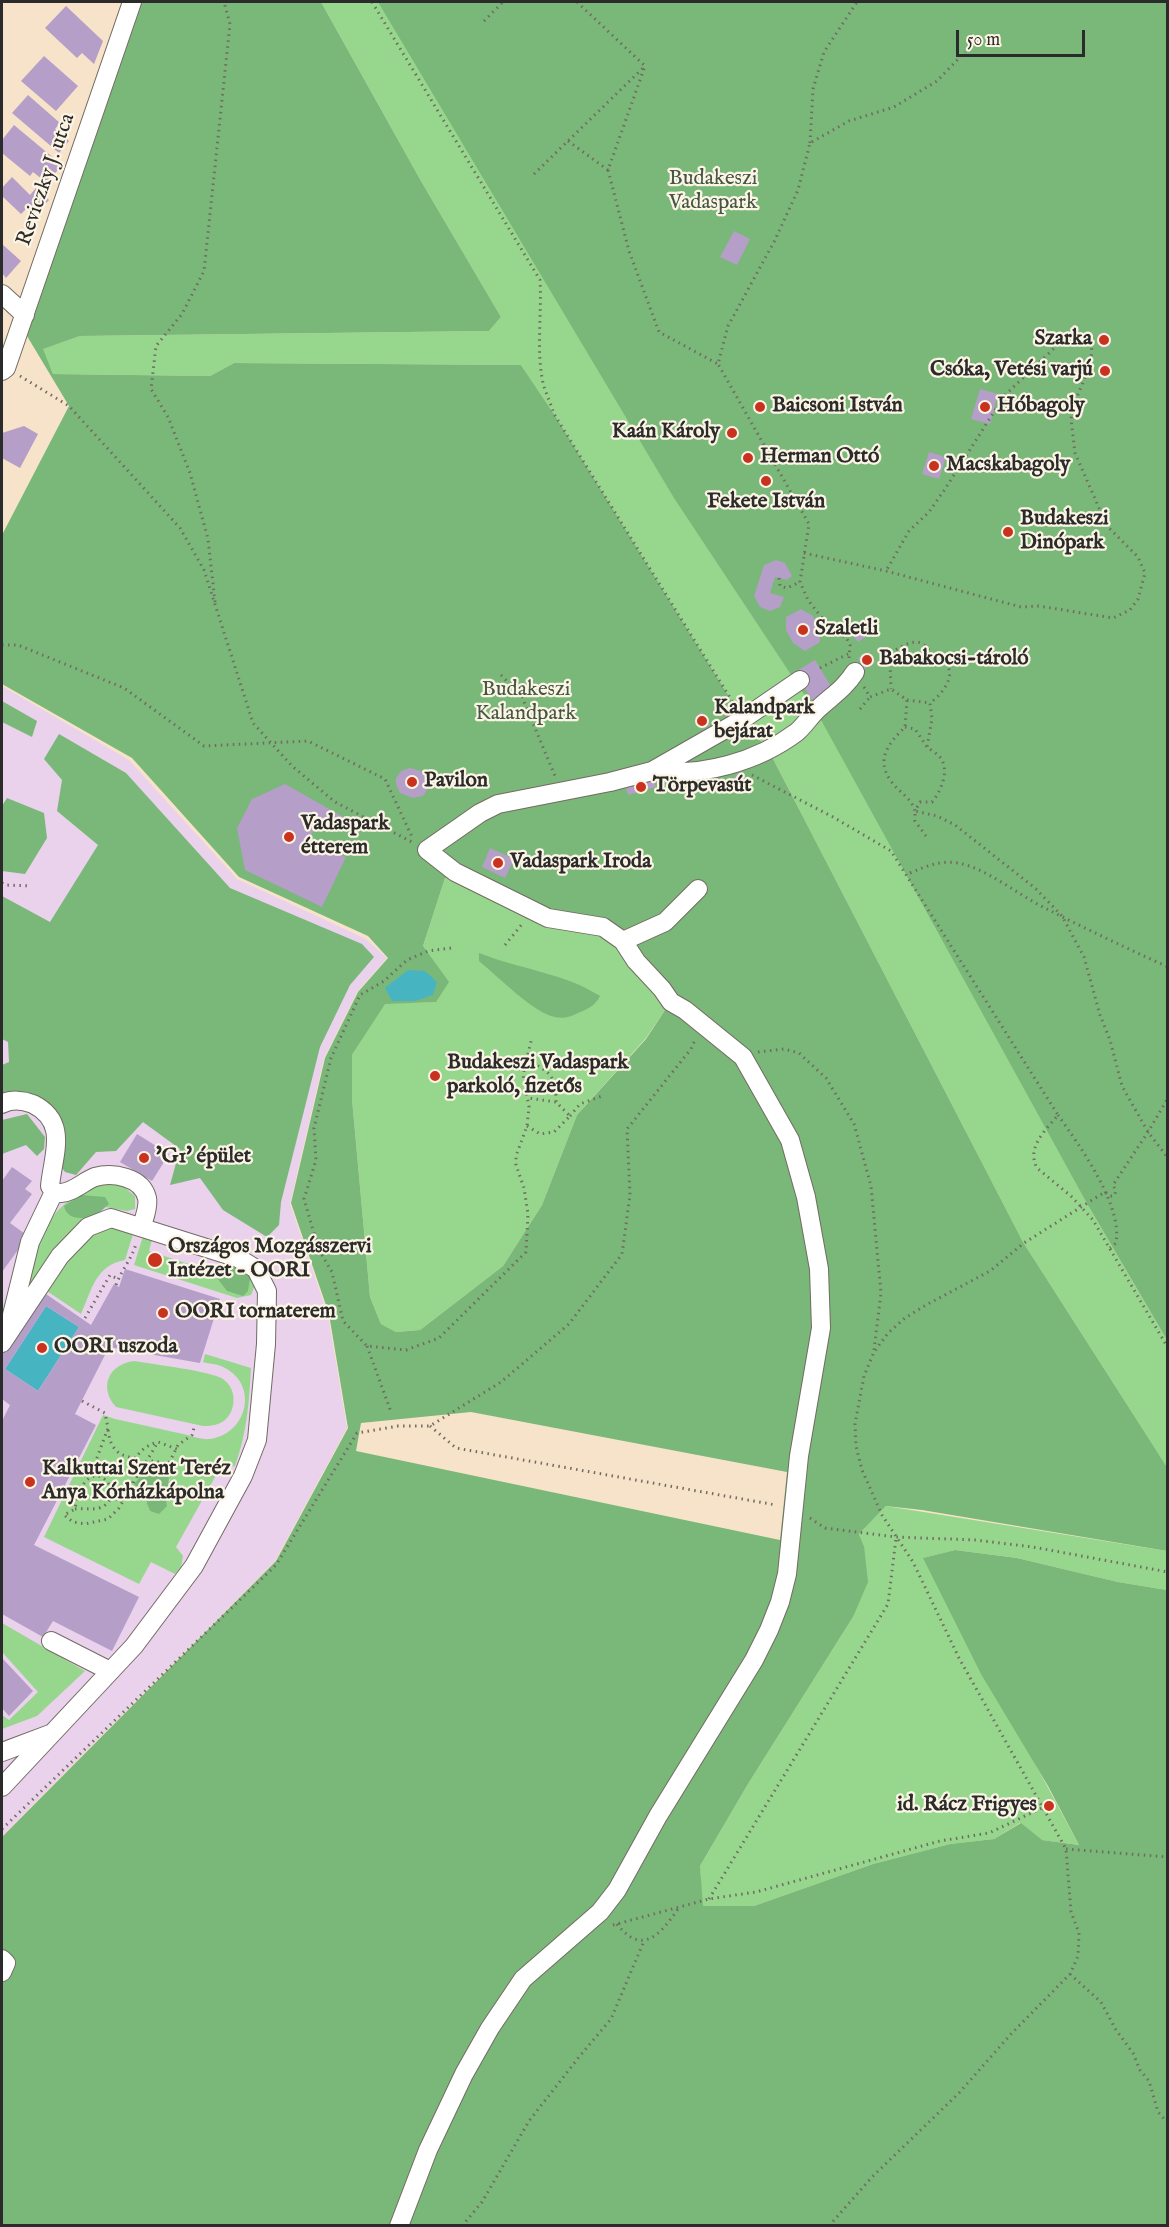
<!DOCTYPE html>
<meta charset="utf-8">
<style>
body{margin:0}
#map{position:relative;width:1169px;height:2227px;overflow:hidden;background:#f7e3ca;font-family:"IM FELL English",serif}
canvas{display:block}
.frame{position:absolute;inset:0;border:3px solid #2b2b2b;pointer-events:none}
.scale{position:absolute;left:956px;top:30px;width:129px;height:27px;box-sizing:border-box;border:3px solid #2b2b2b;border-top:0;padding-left:8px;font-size:18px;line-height:21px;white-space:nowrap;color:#2b2b2b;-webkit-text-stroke:4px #fcf5e5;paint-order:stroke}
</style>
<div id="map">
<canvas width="1169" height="2227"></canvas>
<div class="frame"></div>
<div class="scale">50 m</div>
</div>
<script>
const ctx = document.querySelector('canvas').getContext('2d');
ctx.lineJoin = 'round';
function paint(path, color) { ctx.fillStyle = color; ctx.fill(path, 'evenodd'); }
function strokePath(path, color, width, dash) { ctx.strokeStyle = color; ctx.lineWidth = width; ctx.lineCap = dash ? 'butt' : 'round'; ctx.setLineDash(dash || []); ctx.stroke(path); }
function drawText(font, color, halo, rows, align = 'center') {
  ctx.font = font + ' "IM FELL English",serif'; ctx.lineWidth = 4.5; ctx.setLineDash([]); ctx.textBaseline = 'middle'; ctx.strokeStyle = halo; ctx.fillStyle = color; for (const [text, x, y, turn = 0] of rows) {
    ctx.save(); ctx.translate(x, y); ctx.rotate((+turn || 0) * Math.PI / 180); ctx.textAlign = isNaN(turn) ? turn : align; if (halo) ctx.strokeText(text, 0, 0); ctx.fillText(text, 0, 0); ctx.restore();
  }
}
const built = new Path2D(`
 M2 686 129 760 237 879 366 939 387 958 357 992 324 1058 290 1204 328 1315 347 1428 275 1561 2 1836Z`);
const green = new Path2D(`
 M321 2H1025L1089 1207 1167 1340V1467L1023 1242 770 753 743 719 554 414 521 365 234 363 210 376 53 374 42 349 80 336 489 331 501 317 421 181Z
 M445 878 460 881 595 932 616 944 667 1007 646 1038 577 1115 542 1205 503 1266 420 1330 396 1332 381 1324 370 1297 352 1099V1055L385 1003 436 1002 423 946Z
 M109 1183 124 1187 135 1196V1209L127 1211 100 1206 76 1225 18 1310C34 1252 41 1198 109 1183Z
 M112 1224 134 1231 125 1260C96 1265 92 1289 81 1314L47 1291 75 1247 87 1237Z
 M144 1233 153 1236 149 1251 234 1279 247 1274 255 1285 251 1295 237 1298 134 1265Z
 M205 1354 251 1368C249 1404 247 1432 235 1466L219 1470 176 1547 183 1556 181 1567 175 1574 151 1562 139 1584 44 1537 103 1415 115 1419C138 1424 160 1429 183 1434 192 1436 202 1440 210 1439 247 1434 259 1386 225 1368 219 1364 210 1364 203 1362ZM170 1479 165 1495 167 1505 159 1513 150 1511 147 1504 145 1489Z
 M134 1361C151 1364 211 1371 223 1379 234 1387 236 1400 231 1412 225 1424 215 1426 203 1426L116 1407C98 1387 109 1364 134 1361Z
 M886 1506 1167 1551V1590L1118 1582 1017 1558 955 1550 924 1558 1079 1845 1041 1840 1020 1823 994 1839 950 1844 873 1864 754 1906 702 1907 700 1866 748 1784 853 1617 864 1546 859 1534Z
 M2 1623 85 1671 37 1716 2 1729V1715L9 1720 38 1692 2 1652Z`);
const forest = new Path2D(`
 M142 2H321L421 181 501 317 489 331 80 336 43 349 53 374 210 376 234 363 521 365 554 414 743 719 770 753 1023 1242 1167 1467V1551L922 1510 886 1506 859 1534 864 1546 868 1582 853 1617 748 1784 700 1866 703 1906H754L873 1864 950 1844 994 1839 1021 1823 1042 1840 1079 1845 1048 1786 981 1674 923 1558 955 1550 1017 1558 1118 1582 1167 1590V2225H2V1837L276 1561 348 1428 329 1314 291 1203 325 1058 358 992 388 958 368 936 239 877 132 758 2 684V535L69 406 27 336ZM445 878 460 882 595 932 616 944 667 1007 646 1039 577 1115 542 1205 503 1266 420 1330 396 1332 381 1324 370 1297 352 1099V1055L385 1004 436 1002 449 982 423 946ZM471 1412 787 1472 780 1540 356 1451 361 1423Z
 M378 2H1167V1340L1089 1207 821 720 674 498Z
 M2 701 37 721 32 737 2 722Z
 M59 734 126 773 230 888 362 944 374 957 350 985 320 1047 281 1202 279 1225 267 1237 223 1210 200 1178 170 1185 180 1149 143 1122 116 1151 96 1152 76 1175 65 1172 59 1164 58 1119 43 1100 27 1094 2 1100V1065L9 1062 8 1042 2 1039V896L50 922 98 845 57 811 62 780 44 759Z
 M7 798 44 813 47 838 25 874 2 871V806Z
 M479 953C519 969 564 973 600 996 595 1006 588 1009 578 1013 570 1017 564 1019 555 1017 535 1014 496 975 479 961Z
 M27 1114 45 1137 44 1149 37 1156 26 1145 2 1154V1120Z
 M81 1195 105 1197 109 1204 93 1218C80 1218 67 1220 64 1206Z
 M235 1263 251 1273 248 1291 243 1296 227 1291 217 1278 225 1268Z
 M156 1465 167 1468C172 1485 165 1489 167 1506L159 1514 150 1511 147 1504 145 1489 134 1485 147 1466Z`);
const water = new Path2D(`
 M408 970 425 971 437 982 433 995 415 1001H392L385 988Z
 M46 1306 79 1327 38 1391 5 1369Z`);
const building = new Path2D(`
 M66 6 103 41 94 64 82 53 77 58 45 28Z
 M44 56 78 86 56 111 21 81Z
 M28 95 60 123 55 129 69 141 59 153 12 113Z
 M14 125 62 165 47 183 33 172 30 176 2 153V140Z
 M12 177 30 195 36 188 49 200 37 212 30 205 21 214 2 196V188Z
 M734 231 750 239 737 265 720 257Z
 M2 244 21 261 6 278 2 273Z
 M1106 332 1110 346 1102 348 1098 334Z
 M1102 363 1111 365 1108 379 1099 377Z
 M980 389 998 394 990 424 971 419Z
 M24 426 38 434 20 468 2 458V433Z
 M929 452 946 457 939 479 922 474Z
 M776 560 785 563 792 576 787 580 775 577 770 593 784 597 780 607 770 611 760 607 754 596 764 565Z
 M801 609 813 616 819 629 820 642 805 651 793 643 786 630V617Z
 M869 624 874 631 858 642 852 635Z
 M869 652 875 662 864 669 858 658Z
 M815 660 832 688 812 700 795 672Z
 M702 712 710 725 702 729 695 717Z
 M410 768 421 771 427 780 428 789 423 796 413 798 400 793 396 784V778L401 771Z
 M739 772 749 780 743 788 732 780Z
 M692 778 722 783 721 789 691 784Z
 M654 780 656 787 628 795 626 788Z
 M285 784 345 818 339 830 319 820 309 839 346 857 322 907 245 870 237 828 252 799Z
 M490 848 514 859 505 878 482 867Z
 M137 1134 169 1154 152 1181 120 1162Z
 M12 1167 32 1181 25 1189 32 1194 10 1223 28 1236 2 1272V1181Z
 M125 1269 220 1299 200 1363 109 1347 75 1414 96 1425 34 1545 139 1597 112 1651 53 1621 43 1637 2 1614V1421L10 1405 2 1399V1353L43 1292 91 1325 114 1284 119 1287ZM46 1306 79 1327 38 1391 5 1369Z
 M2 1658 33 1691 9 1716 2 1708Z`);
const path = new Path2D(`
 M372 2 540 280C542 314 536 350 543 383 546 394 551 404 554 414L734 704
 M577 2 645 66 608 170 629 251 659 332 718 364
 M484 21 503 2
 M568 141 608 170
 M810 143 813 89 824 52 857 2
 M534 174 644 67
 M20 376 69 406 180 528 204 570 253 723 292 766 335 802 412 842
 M804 553 886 571 1021 607 1039 606 1113 618 1130 610 1138 599 1145 573 1138 557 1107 526 1075 453 1071 419 1074 404 1089 368 1092 351 1090 340 1079 333 1068 335 1004 396 945 489 929 512 909 531 886 571
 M779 578 780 586 787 588 800 582
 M215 602 208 539 190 473 168 417 151 389 156 346 182 314 204 271 230 24 224 2
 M2 645H18L124 688 204 746 308 741 385 779 413 839
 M849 658 850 645 846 637 833 632 808 600 800 582 809 524 718 364 728 326 774 242 798 190 810 143 849 121 894 107 937 81 965 52
 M820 668 848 654
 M501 675 522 697 555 776
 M864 687 870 697 891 689 907 700 905 727C889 743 875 759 891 781 899 793 911 797 915 811L920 802H932C941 791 951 769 939 756 936 753 931 750 927 747L932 719 930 703C949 689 962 664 931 655 923 635 908 642 894 651L890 662 891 689
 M907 700 930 703
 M860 709 870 697
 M905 727 915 729 927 747
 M752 775 833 817 891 851 1058 1115C1046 1130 1026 1147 1037 1168L1072 1197 1093 1220 1168 1348
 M926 836 915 821V811L937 816 955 825 1035 888 1062 916 1084 957 1100 1015 1110 1040 1122 1086 1148 1132 1168 1158
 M910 873C927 866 940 860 958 863 986 868 1017 894 1043 907 1084 928 1126 948 1168 967
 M2 883 5 885 31 886
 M505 945 523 923
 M451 948 428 951 407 960 384 981 360 995 331 1058 314 1128 316 1160 304 1199 319 1250 332 1272 343 1321 367 1346 406 1350 439 1338 526 1252 528 1214 524 1188 516 1165V1156L527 1126 529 1107 523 1075 532 1037
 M758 1052 784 1049 799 1053 826 1078 854 1124 871 1186 881 1293 874 1350
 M527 1060C550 1072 556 1075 556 1102
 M1058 1115C1079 1145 1123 1205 1116 1243L1110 1248
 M570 1116 580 1104 602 1096
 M527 1126 540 1134 554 1132 570 1116 556 1102 528 1098
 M116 1285C122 1269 131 1260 136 1244
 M85 1318 110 1275 118 1279
 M367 1346 391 1412
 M82 1401 105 1413 108 1428 94 1466 98 1475
 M430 1426 456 1448 776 1505
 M108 1430C110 1446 116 1456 135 1458
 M146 1462 158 1442
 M132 1483C131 1462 137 1448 158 1442L177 1449
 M110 1498 123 1500
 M75 1509C83 1508 92 1510 99 1508 133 1497 87 1441 75 1509L64 1515 73 1522 85 1524 108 1519 119 1508 145 1463 151 1461 169 1463 178 1445 192 1435 194 1428
 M810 1518 825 1528 896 1537 975 1540 1033 1547 1168 1572
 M2 1829 276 1565 357 1433 398 1426H430L501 1382 569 1324 622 1254 630 1195 627 1129 691 1049 695 1040
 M1066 1849 1168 1857
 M709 1899 888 1604 896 1538
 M617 1924C642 1956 660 1935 678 1909
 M613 1925 709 1899 756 1892 940 1841 989 1833 1042 1808
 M1070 1974 1101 2002 1116 2030 1133 2053 1140 2070 1149 2081 1158 2112 1168 2123
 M462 2226 482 2202 529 2121 579 2057 611 2019 644 1941
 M829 2226 872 2177 959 2093 1011 2034 1070 1974 1078 1956 1079 1933 1071 1912 1066 1849 959 1658 913 1562 882 1515 862 1470 856 1446 855 1424 864 1376 874 1352 888 1333 905 1318 926 1305 990 1271 1024 1243 1105 1192 1110 1196H1114L1116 1191 1113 1185 1148 1132 1168 1098`);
const minor = new Path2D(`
 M2 294 25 315
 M2 371 6 368 132 2
 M652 771C702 777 757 762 797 732 805 725 811 715 819 708 833 695 844 689 855 672
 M623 941 665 922 698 889
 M2 1104C11 1099 23 1100 33 1104 69 1122 53 1155 50 1186 53 1191 56 1194 61 1193 74 1192 84 1181 95 1177 113 1172 142 1177 147 1198 149 1207 144 1218 142 1226
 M10 1323 30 1242 54 1192
 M2 1343 60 1256 88 1227 111 1218 238 1258 256 1269 267 1291 266 1344 257 1440 243 1476 194 1566 134 1646 2 1787
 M51 1641 110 1671
 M2 1752 50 1734
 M2 1959 6 1963 2 1972
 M399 2226 428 2150 464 2074 490 2028 523 1979 600 1912 617 1890 658 1816 754 1660 769 1630 780 1602 787 1574 799 1456 821 1328 819 1269 806 1197 790 1140 743 1057 685 1010 671 1002 662 989 636 961 623 941 603 927 548 918 455 872 427 850 480 813 498 804 610 782 652 771 743 719 800 680`);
const markers = [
 [1104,340,6,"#c8321e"],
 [1105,371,6,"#c8321e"],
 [760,407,6,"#c8321e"],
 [985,407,6,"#c8321e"],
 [732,433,6,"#c8321e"],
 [748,458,6,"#c8321e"],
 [934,466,6,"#c8321e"],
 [766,481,6,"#c8321e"],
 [1008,532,6,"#c8321e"],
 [803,630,6,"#c8321e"],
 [867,660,6,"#c8321e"],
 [702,721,6,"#c8321e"],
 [412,782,6,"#c8321e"],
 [641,787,6,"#c8321e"],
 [289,837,6,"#c8321e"],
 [498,863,6,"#c8321e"],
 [435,1076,6,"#c8321e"],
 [144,1158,6,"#c8321e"],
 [155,1260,8,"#c8321e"],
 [163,1313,6,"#c8321e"],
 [42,1348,6,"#c8321e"],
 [30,1482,6,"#c8321e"],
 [1049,1806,6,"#c8321e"]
];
const streetNames = [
 ["Reviczky J. utca",47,180,-71]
];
const parkNames = [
 ["Budakeszi",713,180],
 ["Vadaspark",713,204],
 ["Budakeszi",526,691],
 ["Kalandpark",526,715]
];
const poiNames = [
 ["Szarka",1092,340,"right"],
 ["Csóka, Vetési varjú",1093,371,"right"],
 ["Baicsoni István",772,407],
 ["Hóbagoly",997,407],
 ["Kaán Károly",720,433,"right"],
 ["Herman Ottó",760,458],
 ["Macskabagoly",946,466],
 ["Fekete István",766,503,"center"],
 ["Budakeszi",1020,520],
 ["Dinópark",1020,544],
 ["Szaletli",815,630],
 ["Babakocsi-tároló",879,660],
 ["Kalandpark",714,709],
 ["bejárat",714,733],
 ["Pavilon",424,782],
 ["Törpevasút",653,787],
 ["Vadaspark",301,825],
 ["étterem",301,849],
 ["Vadaspark Iroda",510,863],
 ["Budakeszi Vadaspark",447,1064],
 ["parkoló, fizetős",447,1088],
 ["'G1' épület",156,1158],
 ["Országos Mozgásszervi",168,1248],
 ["Intézet - OORI",168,1272],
 ["OORI tornaterem",175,1313],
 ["OORI uszoda",54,1348],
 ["Kalkuttai Szent Teréz",42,1470],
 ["Anya Kórházkápolna",42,1494],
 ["id. Rácz Frigyes",1037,1806,"right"]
];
paint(built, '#ead1ec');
paint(green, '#97d78d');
paint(forest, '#79b878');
paint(water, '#47b4c2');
paint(building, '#b59ec8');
strokePath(minor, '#726b63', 20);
strokePath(path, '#726b63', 3, [1.5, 4.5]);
strokePath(minor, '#fff', 18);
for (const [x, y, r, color] of markers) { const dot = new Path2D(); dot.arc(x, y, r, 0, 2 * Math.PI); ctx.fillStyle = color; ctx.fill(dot); strokePath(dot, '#fcf5e5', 2); }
drawText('21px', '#2b2b2b', '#fcf5e5', streetNames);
drawText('21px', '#465644', '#fcf5e5', parkNames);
drawText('bold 21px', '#2b2b2b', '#fcf5e5', poiNames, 'left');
</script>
